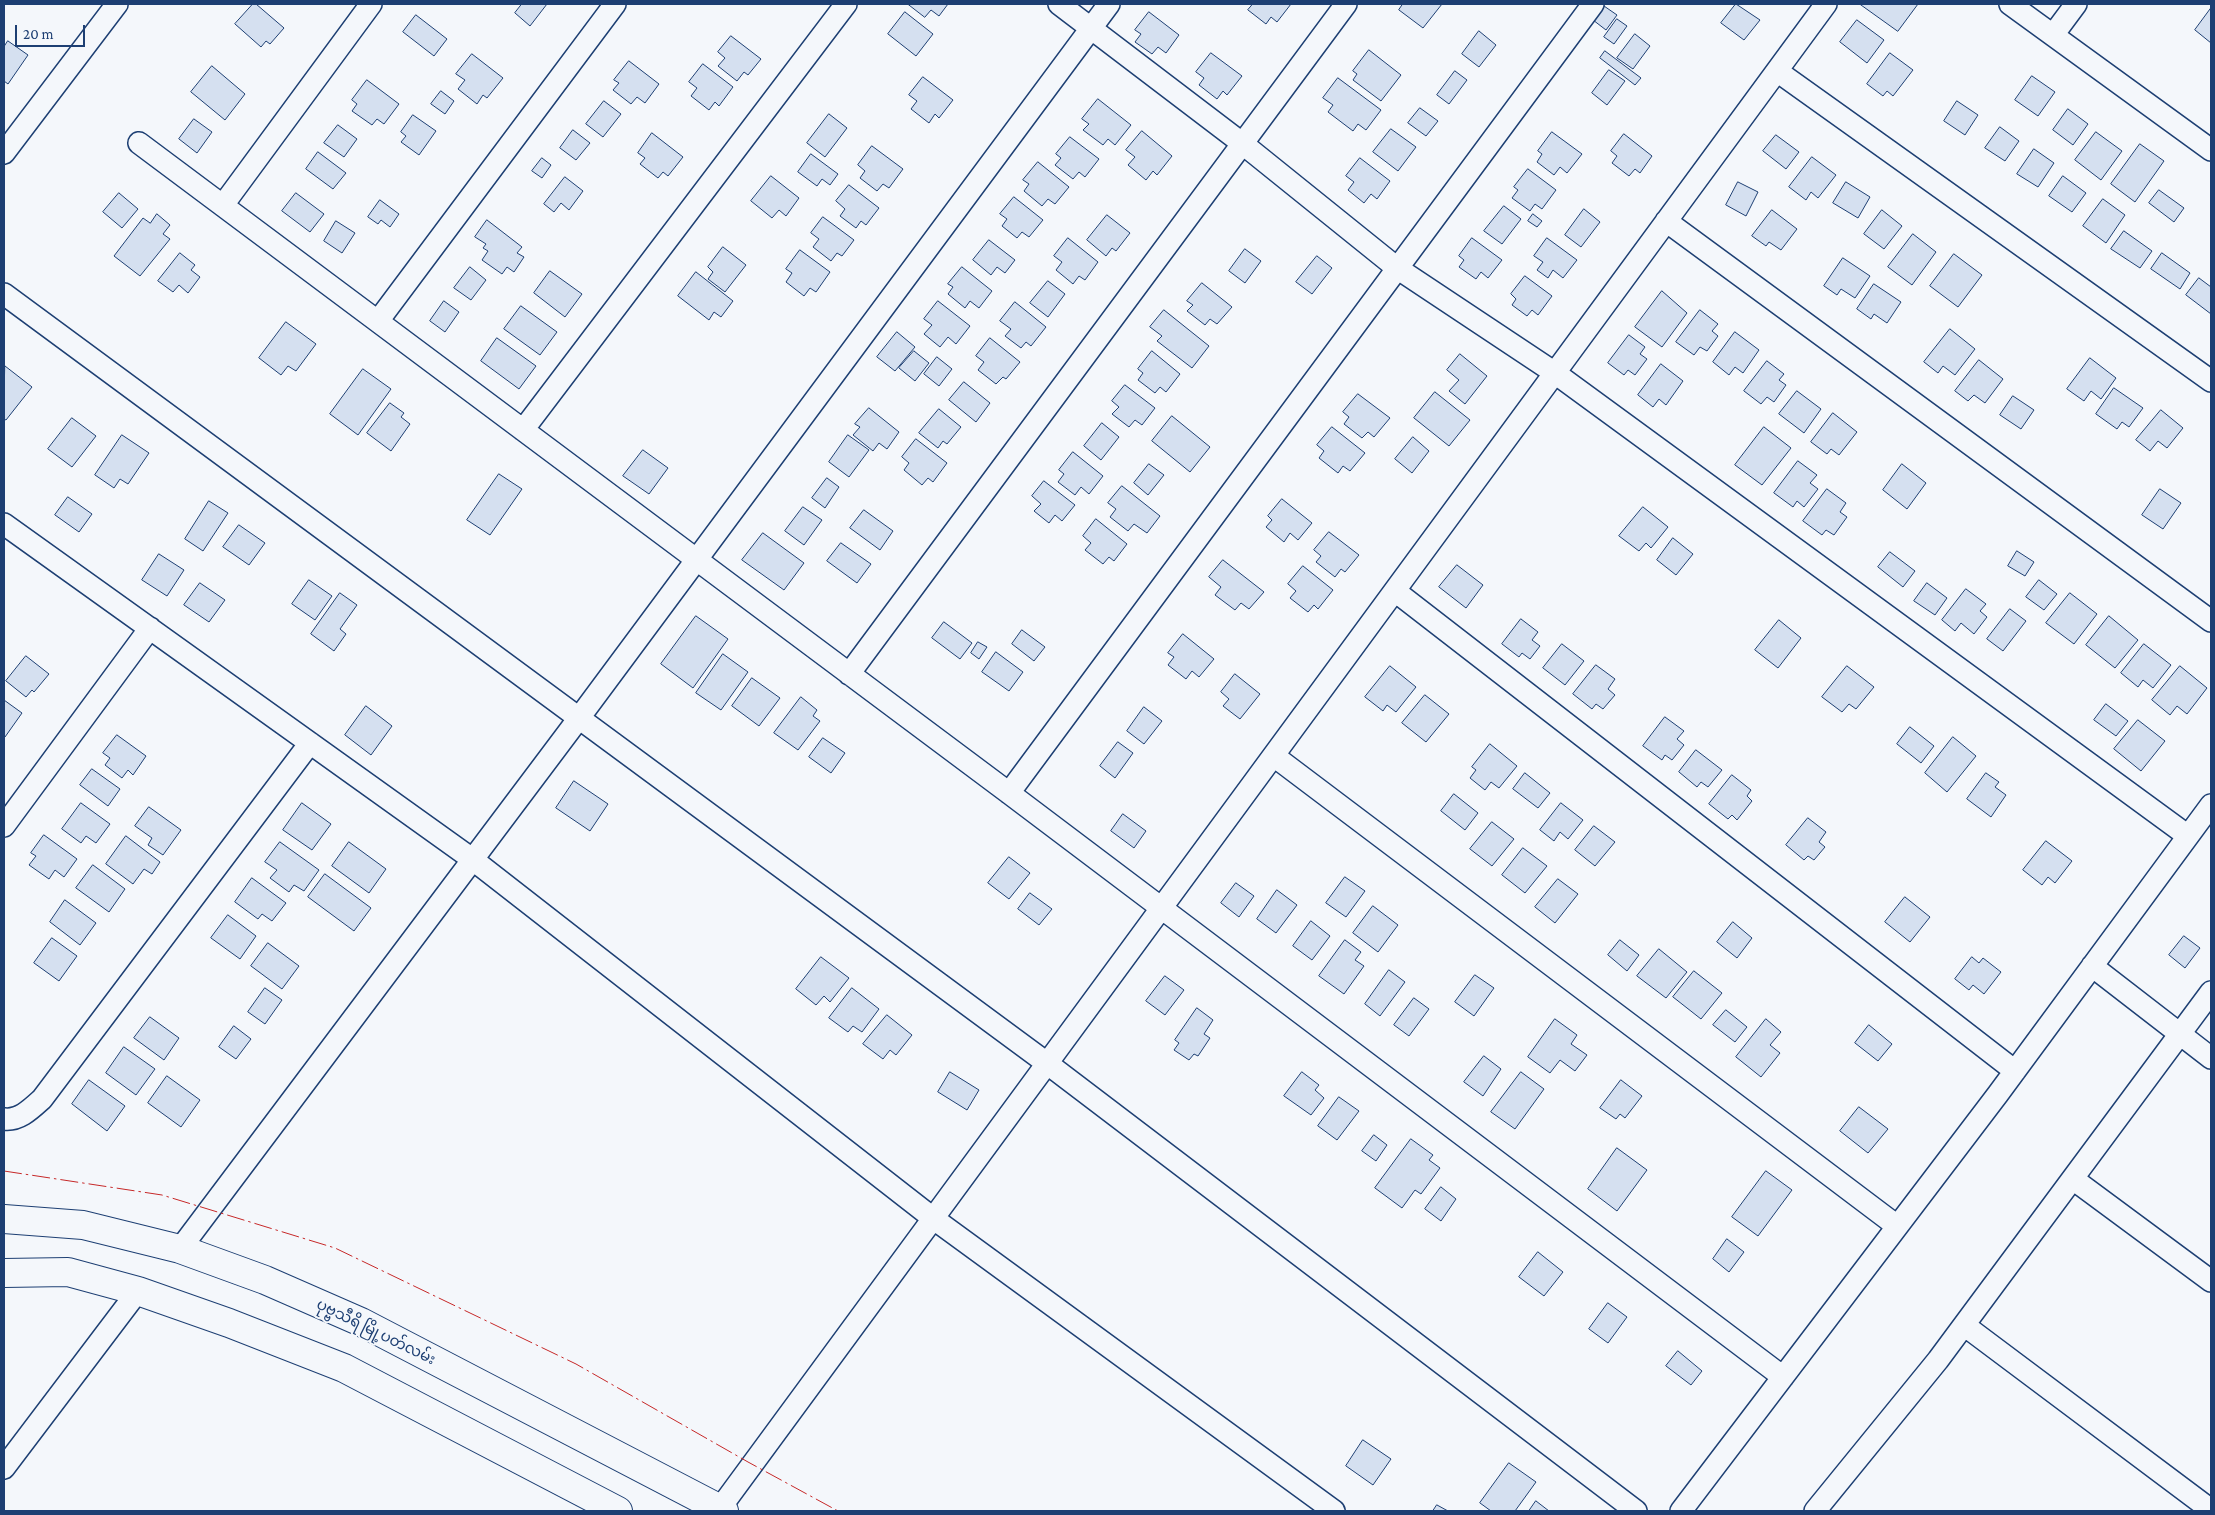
<!DOCTYPE html>
<meta charset="utf-8">
<style>
body{margin:0}
#map{position:relative;width:2215px;height:1515px;overflow:hidden;background:#f4f7fb;font-family:"Crimson Pro",serif}
canvas{display:block}
.frame{position:absolute;inset:0;border:5px solid #1d3f73;pointer-events:none}
.scale{position:absolute;left:15px;top:25px;width:70px;height:22px;box-sizing:border-box;border:2px solid #1d3f73;border-top:0;padding-left:6px;font-size:15px;line-height:18px;white-space:nowrap;color:#1d3f73;-webkit-text-stroke:4px #f4f7fb;paint-order:stroke}
</style>
<div id="map">
<canvas width="2215" height="1515"></canvas>
<div class="frame"></div>
<div class="scale">20 m</div>
</div>
<script>
const ctx = document.querySelector('canvas').getContext('2d');
ctx.lineJoin = 'round';
function paint(path, color) { ctx.fillStyle = color; ctx.fill(path, 'evenodd'); }
function strokePath(path, color, width, dash) { ctx.strokeStyle = color; ctx.lineWidth = width; ctx.lineCap = dash ? 'butt' : 'round'; ctx.setLineDash(dash || []); ctx.stroke(path); }
function drawText(font, color, halo, rows, align = 'center') {
  ctx.font = font + ' "Crimson Pro","Noto Sans Myanmar",serif'; ctx.lineWidth = 4; ctx.setLineDash([]); ctx.textBaseline = 'middle'; ctx.strokeStyle = halo; ctx.fillStyle = color; for (const [text, x, y, turn = 0] of rows) {
    ctx.save(); ctx.translate(x, y); ctx.rotate((+turn || 0) * Math.PI / 180); ctx.textAlign = isNaN(turn) ? turn : align; if (halo) ctx.strokeText(text, 0, 0); ctx.fillText(text, 0, 0); ctx.restore();
  }
}
const building = new Path2D(`
 M253 4H256L284 28 270 44 266 41 261 47 235 24Z
 M522 4H547L530 26 515 13Z
 M908 4H948L939 16 931 10 925 17Z
 M1253 4H1291L1277 22 1271 17 1266 24 1248 10Z
 M1403 4H1442L1423 28 1399 10Z
 M1736 4 1760 20 1744 40 1721 23Z
 M1860 4H1918L1898 31Z
 M1604 6 1617 15 1606 30 1593 20Z
 M2211 8V43L2195 30Z
 M905 12 933 34 916 56 888 34Z
 M1149 12 1179 35 1166 53 1158 47 1152 54 1135 42 1141 34 1135 30Z
 M416 15 447 39 434 56 403 32Z
 M1617 19 1627 26 1614 44 1604 37Z
 M1857 20 1884 40 1867 63 1840 42Z
 M1479 31 1496 45 1479 67 1462 54Z
 M1635 34 1650 46 1633 69 1617 58Z
 M731 36 761 59 748 75 744 72 737 81 718 66 725 58 718 52Z
 M8 41 28 55 8 84 4 81V47Z
 M1369 50 1401 75 1381 101 1353 80 1357 74 1353 71Z
 M1605 51 1641 78 1635 85 1600 58Z
 M1211 53 1242 76 1227 95 1223 91 1217 99 1199 85 1204 78 1196 72Z
 M1890 53 1913 70 1893 96 1887 91 1883 96 1867 84Z
 M472 54 503 78 487 98 483 95 477 104 458 89 465 80 456 74Z
 M629 61 659 84 645 103 637 97 631 104 613 90 619 83 614 80Z
 M703 64 733 87 719 106 715 102 709 110 691 96 697 88 689 82Z
 M212 66 245 94 225 120 191 92Z
 M1609 70 1625 81 1607 105 1592 93Z
 M1455 71 1467 80 1449 104 1437 95Z
 M2032 76 2055 92 2038 116 2015 100Z
 M923 77 953 100 939 118 935 114 929 123 911 109 917 101 909 95Z
 M1338 78 1381 110 1366 130 1358 124 1353 131 1328 112 1333 105 1323 98Z
 M367 80 399 104 384 124 377 119 372 125 352 111 357 104 352 100Z
 M441 91 454 101 445 114 431 104Z
 M1098 99 1131 125 1115 145 1108 139 1103 145 1083 130 1089 124 1082 119Z
 M604 101 621 114 603 137 586 124Z
 M1957 101 1978 115 1965 135 1944 121Z
 M1420 108 1438 121 1426 136 1408 123Z
 M2068 109 2088 124 2073 145 2053 130Z
 M829 114 847 128 825 157 807 143Z
 M413 115 436 131 419 155 401 142 406 136 401 132Z
 M194 119 212 132 197 153 179 139Z
 M338 125 357 139 344 157 324 143Z
 M2000 127 2019 141 2005 161 1985 148Z
 M1391 129 1416 147 1398 171 1373 152Z
 M573 130 590 143 576 160 560 148Z
 M1142 131 1172 156 1157 175 1153 171 1146 180 1128 165 1135 157 1126 150Z
 M1552 132 1582 154 1567 173 1560 167 1554 175 1537 162 1542 154 1538 151Z
 M2096 132 2122 151 2101 180 2075 160Z
 M652 133 683 157 668 176 663 172 658 178 640 164 645 158 638 153Z
 M1624 134 1652 156 1640 173 1635 169 1629 176 1612 163 1617 156 1611 151Z
 M1776 135 1799 152 1786 169 1763 151Z
 M1070 137 1099 159 1085 177 1079 172 1073 179 1055 165 1061 158 1056 154Z
 M2140 144 2164 161 2135 202 2111 184Z
 M872 146 903 169 889 188 883 184 877 191 860 178 865 171 858 165Z
 M2034 149 2054 163 2038 187 2017 174Z
 M318 152 346 173 333 189 306 169Z
 M811 154 838 174 830 185 822 179 817 186 798 172Z
 M1812 157 1836 175 1818 198 1811 192 1806 200 1789 187Z
 M542 158 551 165 542 178 532 171Z
 M1360 158 1390 181 1377 199 1371 194 1364 203 1348 190 1354 182 1346 176Z
 M1038 162 1069 187 1055 204 1048 199 1042 206 1024 191 1029 184 1023 180Z
 M1528 169 1556 190 1542 209 1535 204 1530 211 1512 198 1518 190 1514 187Z
 M771 176 799 198 786 216 779 210 772 218 751 201Z
 M2063 176 2086 193 2072 212 2049 196Z
 M565 177 583 191 569 210 561 203 554 212 544 204Z
 M1738 182 1758 192 1746 216 1726 205Z
 M1846 182 1870 197 1858 218 1833 203Z
 M849 185 879 208 866 225 861 221 856 228 840 216 845 209 836 201Z
 M2159 190 2184 208 2174 222 2149 203Z
 M119 193 138 209 122 228 103 212Z
 M296 193 324 214 310 232 282 211Z
 M1014 197 1043 220 1029 237 1022 232 1017 238 1002 226 1007 219 1000 214Z
 M2103 199 2125 215 2106 243 2083 226Z
 M380 200 399 214 390 227 381 220 378 224 368 217Z
 M1504 206 1521 219 1502 244 1484 231Z
 M1584 209 1600 222 1581 247 1565 235Z
 M1772 210 1797 229 1781 250 1769 242 1766 246 1752 236Z
 M1882 210 1902 226 1884 249 1864 234Z
 M157 214 170 225 163 234 170 239 140 276 114 256 143 218 150 223Z
 M1533 214 1542 221 1537 227 1528 221Z
 M1107 215 1130 233 1116 251 1112 248 1106 256 1087 240Z
 M823 217 854 240 842 256 837 253 831 261 813 247 819 239 811 233Z
 M487 220 522 247 517 253 524 257 514 272 507 267 502 274 482 260 488 251 483 248 486 244 475 237Z
 M336 221 355 233 342 253 324 241Z
 M2124 231 2152 251 2140 268 2111 249Z
 M1913 234 1936 252 1912 285 1888 267Z
 M1068 238 1098 262 1085 280 1079 276 1073 284 1056 270 1062 262 1054 256Z
 M1472 238 1502 260 1488 278 1481 272 1476 279 1459 267 1464 260 1459 256Z
 M1547 238 1577 260 1563 278 1553 270 1548 278 1537 270 1543 262 1534 256Z
 M989 240 1015 260 1005 273 997 267 991 275 973 260Z
 M723 247 746 265 725 292 708 279 713 272 708 267Z
 M1245 249 1261 261 1245 283 1229 271Z
 M800 250 830 272 816 292 810 288 804 296 786 282 792 273 786 269Z
 M180 253 195 265 191 270 200 277 188 293 179 285 173 292 158 281Z
 M2162 253 2190 273 2180 289 2151 269Z
 M1954 254 1982 275 1958 307 1930 286Z
 M1317 256 1332 268 1312 294 1296 282Z
 M1843 258 1870 276 1855 298 1841 289 1837 295 1824 286Z
 M470 267 486 280 471 300 454 288Z
 M962 267 992 291 979 308 970 301 965 308 948 294 953 287 948 284Z
 M550 271 582 294 565 317 534 293Z
 M696 272 733 301 721 317 714 312 709 320 678 296Z
 M1525 276 1552 296 1538 315 1532 310 1527 316 1512 305 1516 299 1511 294Z
 M2199 278 2211 287V314L2186 295Z
 M1048 281 1065 294 1048 317 1030 303Z
 M1202 283 1232 307 1217 324 1210 319 1205 325 1187 311 1193 305 1187 301Z
 M1874 284 1901 302 1887 323 1874 314 1871 319 1857 309Z
 M1662 291 1687 313 1662 347 1635 327Z
 M444 301 459 312 445 332 430 321Z
 M938 301 970 326 956 344 948 337 940 347 924 334 932 325 924 319Z
 M1015 302 1046 327 1031 346 1026 342 1021 348 1005 336 1011 329 1000 321Z
 M521 306 557 332 540 355 504 329Z
 M1164 310 1209 346 1192 368 1157 341 1162 336 1150 327Z
 M1700 310 1718 324 1712 331 1718 336 1707 351 1700 347 1694 355 1676 342Z
 M286 322 316 344 296 371 288 366 281 375 259 358Z
 M1950 329 1975 349 1955 375 1943 366 1938 373 1924 362Z
 M897 332 915 347 895 371 877 357Z
 M1735 332 1759 350 1743 373 1735 367 1729 375 1713 362Z
 M1629 335 1645 347 1640 354 1647 359 1635 375 1628 370 1624 375 1608 363Z
 M497 338 536 366 519 389 481 361Z
 M990 338 1020 362 1006 379 1003 377 996 384 978 370 984 362 976 356Z
 M914 351 929 363 915 381 899 368Z
 M1152 351 1180 374 1166 392 1160 387 1155 393 1138 380 1143 373 1138 369Z
 M1460 354 1487 376 1465 404 1449 391 1459 380 1447 370Z
 M937 357 952 369 939 386 924 374Z
 M2090 358 2116 378 2101 399 2091 391 2084 401 2067 389Z
 M1979 360 2003 379 1985 403 1974 395 1968 401 1955 391Z
 M1767 361 1784 374 1779 380 1786 385 1774 402 1767 397 1761 404 1744 391Z
 M1661 364 1683 381 1666 405 1659 399 1653 407 1638 395Z
 M5 366 32 387 6 420 4 419Z
 M363 369 391 389 358 435 330 414Z
 M964 382 990 403 976 422 949 400Z
 M1125 385 1155 408 1142 425 1135 420 1129 427 1112 414 1119 407 1112 401Z
 M2114 388 2143 408 2129 427 2122 422 2117 429 2096 414Z
 M1797 391 1821 409 1804 433 1779 414Z
 M1435 392 1470 420 1449 446 1414 418Z
 M1358 394 1390 418 1374 437 1368 432 1362 438 1344 424 1349 417 1343 412Z
 M2013 396 2034 410 2021 429 2000 415Z
 M390 403 404 413 401 417 410 424 391 451 367 433Z
 M869 408 899 432 887 449 879 443 873 451 853 435 860 427 855 424Z
 M939 409 961 427 947 444 943 441 938 448 919 433Z
 M2161 410 2183 428 2167 448 2158 441 2150 451 2136 440Z
 M1833 413 1857 432 1839 455 1831 449 1827 454 1811 442Z
 M1172 416 1210 447 1190 472 1152 441Z
 M72 418 96 436 72 467 48 449Z
 M1102 423 1119 437 1101 460 1084 446Z
 M1332 427 1365 453 1350 471 1343 466 1338 473 1319 458 1324 451 1317 445Z
 M1764 427 1791 448 1762 485 1735 465Z
 M122 435 149 453 128 484 120 479 114 488 95 475Z
 M848 435 869 450 849 477 829 462Z
 M1413 437 1429 451 1412 473 1395 459Z
 M916 439 947 463 933 482 928 478 922 485 904 470 909 463 902 457Z
 M643 450 668 468 649 494 623 476Z
 M1073 452 1103 476 1089 494 1081 487 1075 495 1058 482 1064 474 1059 470Z
 M1798 461 1817 475 1810 483 1818 489 1804 507 1797 501 1793 507 1774 493Z
 M1149 464 1164 475 1148 495 1134 483Z
 M1902 464 1926 483 1907 509 1883 490Z
 M499 474 522 489 490 535 467 520Z
 M827 478 839 487 825 508 812 498Z
 M1044 481 1075 505 1062 521 1055 515 1049 523 1034 511 1041 504 1032 496Z
 M1122 486 1160 516 1147 533 1134 524 1128 531 1110 517 1116 509 1108 503Z
 M1827 489 1846 503 1840 512 1847 517 1834 535 1826 530 1822 535 1803 521Z
 M2160 489 2181 503 2163 529 2142 515Z
 M68 497 92 514 79 532 55 515Z
 M1282 499 1312 523 1298 540 1290 533 1284 542 1266 527 1272 520 1268 516Z
 M209 501 228 513 203 551 185 539Z
 M803 507 822 520 804 545 785 531Z
 M1643 507 1668 527 1651 548 1646 543 1639 551 1619 536Z
 M864 510 893 531 880 550 850 528Z
 M1096 519 1127 544 1114 561 1109 557 1103 564 1085 550 1091 543 1083 536Z
 M239 525 265 543 249 565 223 547Z
 M1329 532 1359 555 1345 572 1341 569 1335 577 1316 562 1321 556 1314 550Z
 M763 533 804 563 784 590 742 560Z
 M1673 538 1693 554 1676 575 1657 560Z
 M841 543 871 564 857 583 827 561Z
 M2017 551 2034 562 2025 576 2008 566Z
 M1890 552 1915 571 1903 587 1878 567Z
 M159 554 184 570 167 596 142 580Z
 M1223 560 1264 592 1249 609 1241 603 1235 610 1215 595 1221 587 1209 577Z
 M1457 565 1483 585 1466 608 1439 587Z
 M1303 566 1333 590 1318 609 1314 605 1308 612 1290 598 1296 591 1288 584Z
 M309 580 332 596 315 620 292 604Z
 M2039 580 2057 594 2044 610 2026 597Z
 M200 583 225 600 209 622 184 605Z
 M1927 583 1947 598 1935 615 1914 601Z
 M1966 589 1986 604 1980 611 1987 617 1974 634 1961 623 1955 631 1942 620Z
 M340 593 357 605 340 629 346 634 334 651 311 634Z
 M2070 593 2097 614 2074 644 2046 623Z
 M2010 609 2026 621 2003 651 1987 639Z
 M696 616 728 639 693 688 661 664Z
 M2109 616 2138 640 2115 668 2086 645Z
 M1521 619 1538 632 1532 640 1540 646 1530 659 1522 653 1519 657 1502 644Z
 M1779 620 1801 638 1778 668 1755 650Z
 M944 622 972 643 960 659 932 638Z
 M1022 630 1045 647 1034 661 1012 644Z
 M1183 634 1214 659 1199 677 1192 671 1186 679 1168 665 1174 657 1168 653Z
 M978 642 987 647 979 659 971 653Z
 M1562 644 1584 661 1565 685 1543 668Z
 M2144 644 2171 665 2153 688 2143 680 2138 687 2121 673Z
 M996 652 1023 672 1009 691 982 672Z
 M723 654 748 672 721 710 696 693Z
 M26 656 49 674 34 692 32 690 26 697 6 681Z
 M1596 665 1615 679 1608 689 1615 695 1603 709 1596 704 1592 709 1573 694Z
 M1390 666 1416 687 1396 712 1387 705 1383 711 1365 697Z
 M1847 666 1874 687 1856 709 1849 704 1842 712 1822 697Z
 M2180 666 2207 688 2187 714 2177 706 2170 715 2152 700Z
 M1235 674 1260 694 1240 719 1223 706 1229 699 1221 692Z
 M752 678 780 698 759 726 732 706Z
 M1425 695 1449 714 1426 742 1402 723Z
 M801 697 817 710 813 716 820 721 798 750 774 733Z
 M4 700 22 713 5 737 4 736Z
 M2106 704 2128 721 2116 736 2094 720Z
 M366 706 392 726 371 755 345 735Z
 M1144 707 1162 721 1144 744 1127 731Z
 M1665 717 1684 731 1677 739 1684 745 1672 760 1665 755 1662 760 1643 746Z
 M2138 720 2165 741 2141 771 2114 749Z
 M1910 727 1934 746 1921 763 1897 744Z
 M117 735 146 756 133 775 128 770 122 778 105 765 110 758 103 753Z
 M1953 737 1976 756 1947 792 1925 773Z
 M823 738 845 753 831 773 809 757Z
 M1118 742 1133 753 1115 778 1100 766Z
 M1490 744 1517 766 1499 788 1491 782 1485 790 1470 778 1476 770 1472 767Z
 M1696 750 1722 770 1708 787 1701 782 1697 787 1679 772Z
 M92 769 120 789 108 806 80 785Z
 M1525 773 1550 793 1538 808 1513 789Z
 M1986 773 1999 782 1995 787 2006 795 1991 817 1967 799Z
 M1732 775 1751 790 1747 796 1752 801 1737 820 1732 815 1728 819 1709 804Z
 M574 781 608 804 590 831 556 808Z
 M1454 794 1478 813 1465 830 1441 811Z
 M81 803 110 824 96 843 86 836 81 843 62 829Z
 M302 803 331 824 312 850 283 830Z
 M1561 803 1583 820 1568 839 1560 832 1554 841 1540 830Z
 M149 807 181 830 163 855 148 845 152 838 135 826Z
 M1123 814 1146 831 1134 848 1111 831Z
 M1808 818 1826 832 1819 842 1825 847 1814 860 1808 856 1804 860 1786 845Z
 M1492 822 1514 839 1492 866 1470 849Z
 M1594 826 1615 842 1595 866 1575 850Z
 M44 835 77 859 64 877 55 870 49 879 29 865 36 856 31 853Z
 M126 836 160 862 152 874 144 869 133 884 106 864Z
 M2046 841 2072 861 2055 883 2048 877 2042 885 2023 870Z
 M280 842 319 870 304 891 294 885 289 892 270 878 277 870 265 862Z
 M349 842 386 869 369 893 332 866Z
 M1523 848 1547 866 1525 893 1502 875Z
 M1009 857 1030 873 1009 899 988 883Z
 M93 865 125 889 109 912 76 888Z
 M325 874 371 908 354 931 308 897Z
 M1345 877 1365 891 1346 917 1326 903Z
 M252 878 286 903 272 921 262 914 258 919 235 902Z
 M1558 879 1578 894 1555 923 1535 907Z
 M1236 883 1254 896 1239 917 1221 903Z
 M1277 890 1297 905 1276 933 1257 919Z
 M1030 893 1052 909 1039 925 1018 909Z
 M1905 897 1930 917 1910 942 1885 922Z
 M65 900 96 923 80 945 50 922Z
 M1373 906 1398 925 1378 952 1353 933Z
 M228 915 256 936 240 959 211 938Z
 M1311 921 1330 936 1312 960 1293 946Z
 M1733 922 1752 938 1737 958 1717 942Z
 M2184 936 2200 948 2185 968 2169 955Z
 M52 938 77 956 59 981 34 963Z
 M1345 940 1361 952 1355 960 1364 966 1344 994 1319 976Z
 M1620 940 1639 955 1627 971 1608 955Z
 M268 943 299 966 282 989 251 966Z
 M1659 949 1687 972 1666 998 1637 976Z
 M821 957 849 978 830 1002 824 996 816 1005 796 989Z
 M1972 957 1979 963 1983 958 2001 972 1984 994 1973 985 1969 990 1955 979Z
 M1389 970 1405 982 1380 1016 1365 1004Z
 M1694 971 1722 993 1701 1019 1673 997Z
 M1475 975 1494 988 1474 1016 1455 1002Z
 M1165 976 1184 990 1165 1015 1146 1001Z
 M265 988 282 1000 265 1024 248 1012Z
 M852 988 879 1009 862 1032 853 1026 848 1032 829 1018Z
 M1414 998 1429 1009 1409 1036 1394 1025Z
 M1197 1008 1213 1020 1204 1034 1210 1038 1198 1056 1194 1054 1189 1060 1174 1050 1179 1043 1175 1040Z
 M1726 1010 1747 1027 1735 1042 1713 1025Z
 M887 1015 912 1035 896 1055 890 1050 883 1059 863 1044Z
 M150 1017 179 1038 164 1060 134 1038Z
 M1555 1019 1577 1035 1571 1044 1587 1055 1575 1071 1560 1060 1550 1073 1528 1057Z
 M1766 1019 1781 1032 1770 1045 1780 1053 1761 1077 1736 1057Z
 M1869 1025 1892 1044 1878 1061 1855 1043Z
 M234 1026 251 1039 236 1059 219 1047Z
 M124 1047 155 1069 136 1095 106 1073Z
 M1484 1056 1501 1069 1483 1096 1464 1082Z
 M950 1072 979 1090 967 1110 938 1092Z
 M1302 1072 1319 1085 1315 1090 1324 1098 1311 1115 1284 1096Z
 M1521 1072 1544 1089 1515 1129 1491 1112Z
 M167 1076 200 1100 181 1127 148 1103Z
 M89 1080 125 1106 107 1131 72 1104Z
 M1621 1080 1642 1096 1625 1118 1620 1114 1616 1119 1600 1108Z
 M1339 1097 1359 1111 1337 1140 1318 1126Z
 M1859 1107 1888 1129 1868 1153 1840 1131Z
 M1374 1135 1387 1145 1376 1161 1362 1151Z
 M1411 1139 1433 1155 1429 1160 1440 1168 1421 1194 1415 1190 1402 1208 1375 1188Z
 M1617 1148 1647 1170 1617 1211 1588 1189Z
 M1766 1171 1792 1190 1758 1236 1732 1217Z
 M1441 1187 1456 1199 1441 1221 1425 1209Z
 M1727 1239 1744 1252 1729 1272 1713 1259Z
 M1538 1252 1563 1272 1544 1296 1519 1277Z
 M1608 1303 1627 1317 1608 1343 1589 1329Z
 M1678 1351 1702 1371 1691 1385 1666 1366Z
 M1363 1440 1391 1459 1373 1485 1346 1466Z
 M1509 1463 1536 1482 1515 1511H1491L1480 1503Z
 M1536 1501 1549 1511H1529Z
 M1437 1505 1448 1511H1433Z`);
const street = new Path2D(`
 M1059 4 1243 144 1397 268 1555 373 2188 836
 M2010 4 2211 150
 M2053 35 2076 4
 M1777 71 2211 381
 M139 143 1009 793 1783 1377
 M4 153 117 4
 M223 205 371 4
 M1666 221 2211 621
 M4 294 1048 1064 1636 1511
 M378 321 615 4
 M523 430 846 4
 M4 524 472 859 934 1219 1334 1511
 M1395 591 2015 1071
 M849 674 1346 4
 M1274 756 1897 1226
 M1009 793 1593 4
 M4 826 150 628
 M2092 966 2211 1058
 M4 1119C19 1121 31 1109 42 1099L310 743
 M2073 1179 2211 1281
 M180 1249 579 718 1109 4
 M1964 1325 2211 1510
 M4 1468 138 1291
 M718 1511 1826 4
 M1681 1511 1998 1094 2211 805
 M1815 1511 1938 1360 2211 992`);
const primary = new Path2D(`
 M4 1219 83 1225 180 1249 265 1280 361 1322 724 1511
 M4 1273 68 1272 138 1291 229 1323 344 1368 618 1511`);
const power = new Path2D(`
 M4 1171 162 1195 335 1248 576 1364 748 1462 838 1511`);
const streetNames = [
 ["ပုဗ္ဗသီရိ မြို့ပတ်လမ်း",376,1332,26]
];
paint(building, '#d5e0f0');
strokePath(building, '#1d3f73', 1);
strokePath(street, '#1d3f73', 24);
strokePath(primary, '#1d3f73', 30);
strokePath(street, '#f4f7fb', 21);
strokePath(primary, '#f4f7fb', 28);
strokePath(power, '#c62828', 1, [18, 4, 2.5, 4]);
drawText('15px', '#1d3f73', '#f4f7fb', streetNames);
</script>
